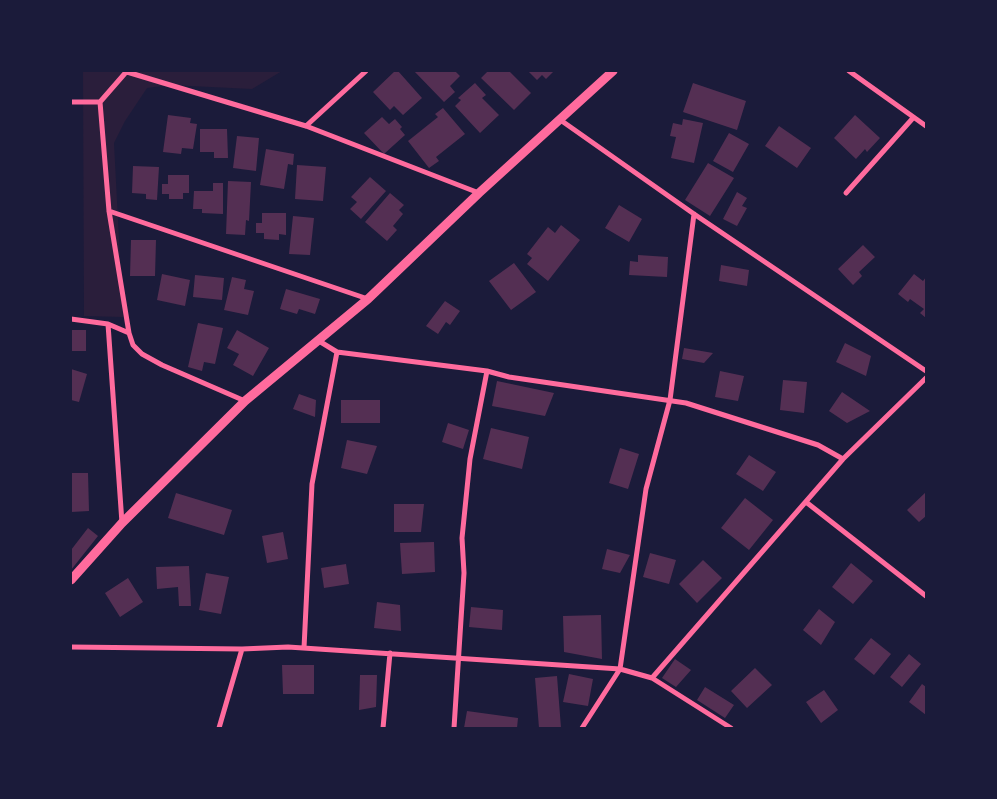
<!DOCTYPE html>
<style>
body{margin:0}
#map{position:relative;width:997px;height:799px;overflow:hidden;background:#1b1b3a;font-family:"Space Grotesk",sans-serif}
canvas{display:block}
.frame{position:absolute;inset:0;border:72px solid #1b1b3a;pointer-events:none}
</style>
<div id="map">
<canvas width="997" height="799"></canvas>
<div class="frame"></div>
</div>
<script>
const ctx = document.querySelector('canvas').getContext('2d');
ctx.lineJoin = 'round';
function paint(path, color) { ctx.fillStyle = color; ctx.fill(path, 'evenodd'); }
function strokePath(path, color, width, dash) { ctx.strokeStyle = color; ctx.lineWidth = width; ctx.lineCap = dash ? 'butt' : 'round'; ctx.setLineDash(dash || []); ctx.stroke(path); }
const green = new Path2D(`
 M83 71H282L252 89 170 85 147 88 125 121 114 143 123 317 84 316Z`);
const building = new Path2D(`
 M395 71H398L422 98 403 115 394 106 390 110 373 92Z
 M414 71H455L460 76 450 86 455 92 444 102Z
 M488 71H509L531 93 514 110 481 78Z
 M528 71H554L546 79 542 75 537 80Z
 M475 83 486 95 482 98 499 115 480 133 455 106 461 100 458 98Z
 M693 83 746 101 737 130 683 112Z
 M443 108 465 134 436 157 439 161 429 168 408 141 438 117 435 114Z
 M168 115 191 118 190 123 197 124 193 149 182 148 181 154 163 152Z
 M855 115 880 138 867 152 865 149 856 159 834 138Z
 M382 117 389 124 395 119 402 127 400 129 405 135 384 154 364 133Z
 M683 119 703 123 694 163 671 158 676 137 670 136 673 123 682 125Z
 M779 126 811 148 797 168 765 146Z
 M200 129H227L228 158H214V152H200Z
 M729 133 749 144 733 172 713 161Z
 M237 136 259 138 256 171 233 168Z
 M266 149 294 154 293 165 288 164 284 189 260 185Z
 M708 163 734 178 710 216 685 200Z
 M297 165 326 167 323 201 295 199Z
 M133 166 159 167 157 200 146 199V194L132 193Z
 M168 175H189V193H183V199H169V194H162V184H168Z
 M370 177 386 191 361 219 350 209 357 202 351 197Z
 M228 181 251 182 249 221 246 220 245 235 226 234Z
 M213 183H223V214L202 213V209H193L194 191H213Z
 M737 192 747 198 742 206 747 208 737 226 723 219Z
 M390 193 404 205 399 210 403 214 393 226 397 230 387 241 365 222Z
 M619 205 642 219 629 242 605 228Z
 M262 213H286V235L279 234V240L264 239V233H256V223H262Z
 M293 216 314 218 310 255 289 254Z
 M561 225 580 240 548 281 527 264 532 258 527 254 548 227 555 233Z
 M131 240H156L155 276H130Z
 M863 245 875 257 859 272 862 276 853 285 838 269Z
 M638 255 668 257 667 277 629 275 630 261 638 262Z
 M514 263 536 292 511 310 489 281Z
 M721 265 749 270 747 286 719 281Z
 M162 274 190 280 185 306 157 300Z
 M914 274 923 281 926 277V318L920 313 924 309 910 299 908 302 898 294Z
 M195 275 224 278 222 300 193 297Z
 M232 277 246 280 244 289 254 291 248 315 224 310Z
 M286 289 320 299 315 314 299 309 297 314 280 309Z
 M445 301 460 311 450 325 446 322 438 334 426 326Z
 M198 323 223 328 215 364 204 362 202 371 188 367Z
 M71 330H86V351H71Z
 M237 330 269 348 253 376 233 365 239 354 227 348Z
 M845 343 871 356 866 376 836 362Z
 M684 348 713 353 704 363 682 359Z
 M71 369 87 374 79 402 71 400Z
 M720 371 744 376 738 401 715 397Z
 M783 380 807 382 804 413 780 410Z
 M497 381 554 393 545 416 492 406Z
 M842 392 870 411 847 423 829 411Z
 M299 394 316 400 315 417 293 409Z
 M341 400H380V423H341Z
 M448 423 469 430 463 449 442 442Z
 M491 428 529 437 522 469 483 459Z
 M347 440 377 446 367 474 341 468Z
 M620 448 639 454 628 489 609 483Z
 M749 455 776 472 763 491 736 474Z
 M71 473H88L89 511 71 512Z
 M926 492V516L919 522 907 510Z
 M176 493 232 510 224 535 168 518Z
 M745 498 773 520 749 550 721 528Z
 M394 504H424L421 532H394Z
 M88 528 98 536 71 570V550Z
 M283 532 288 559 267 563 262 536Z
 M434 542 435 572 402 574 400 543Z
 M607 549 630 555 620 573 602 569Z
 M650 553 676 560 669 584 643 577Z
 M703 560 722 578 697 603 679 584Z
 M851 563 873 581 853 604 832 587Z
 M346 564 349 584 324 588 321 568Z
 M189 566 191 606H179L178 587 157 589 156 567Z
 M206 573 229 577 221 614 199 610Z
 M128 578 143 602 120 617 105 593Z
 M377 602 400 605 401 631 374 628Z
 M471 607 503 610 502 630 469 627Z
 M819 609 835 622 821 645 803 630Z
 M601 615 602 659 564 652 563 616Z
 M871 638 891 654 874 675 854 659Z
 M909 654 921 664 902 687 890 677Z
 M675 659 691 670 676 687 662 678Z
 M282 665H314V694H283Z
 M755 668 772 685 747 708 731 691Z
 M569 674 593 679 588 706 563 702Z
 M360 675H377L376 707 359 710Z
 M557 676 561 728H539L535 678Z
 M922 684 926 687V715L909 702Z
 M705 687 734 705 725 718 697 700Z
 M824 690 838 710 821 723 806 702Z
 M467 711 518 718 517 728H464Z`);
const minor = new Path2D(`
 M849 71 926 126
 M127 72 306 126 479 193
 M71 102H100L127 71
 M100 102 109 211 129 333
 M559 119 694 214 926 371
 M306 126 366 71
 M846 193 913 118
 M109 211 368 299
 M71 319 108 324 129 333 133 345 142 354 162 365 245 401
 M108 324 122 523
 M337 352 487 371 509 377 686 403 818 445 843 459
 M806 502 926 596
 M71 647 242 649 288 647 620 669 652 678 731 728
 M304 648 312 484 337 352 319 341
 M652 678 843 459 926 378
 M219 728 242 649
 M383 728 390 653
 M454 728 464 573 462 538 470 459 487 371
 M582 728 620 669 646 489 670 400 694 214`);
const tertiary = new Path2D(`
 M71 580 122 523 245 401 368 299 479 193 613 71`);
paint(green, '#2a1e3b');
paint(building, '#542f53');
strokePath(minor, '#ff6b9d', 5);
strokePath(tertiary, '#ff6b9d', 9);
</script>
